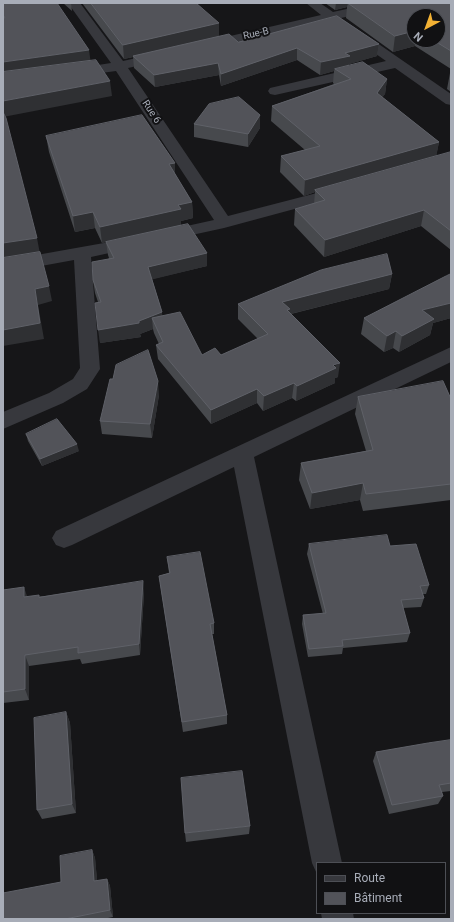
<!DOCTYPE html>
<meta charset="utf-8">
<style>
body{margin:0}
#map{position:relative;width:454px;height:922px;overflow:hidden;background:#161618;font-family:Roboto,sans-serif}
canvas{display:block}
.frame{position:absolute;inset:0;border:4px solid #a8adb8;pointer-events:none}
.legend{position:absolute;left:316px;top:862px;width:130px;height:52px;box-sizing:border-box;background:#111113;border:1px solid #4d4f55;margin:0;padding:5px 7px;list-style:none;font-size:12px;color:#a8adb8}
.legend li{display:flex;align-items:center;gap:8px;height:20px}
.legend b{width:20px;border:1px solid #4d4f55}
.north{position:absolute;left:406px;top:8px;width:40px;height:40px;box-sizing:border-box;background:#111113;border:1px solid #4d4f55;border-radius:50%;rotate:221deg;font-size:11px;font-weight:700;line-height:16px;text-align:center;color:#a8adb8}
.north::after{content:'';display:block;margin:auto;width:14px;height:18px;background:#f2b134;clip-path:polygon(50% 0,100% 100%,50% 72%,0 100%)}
</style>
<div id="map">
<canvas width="454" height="922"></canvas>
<div class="frame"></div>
<ul class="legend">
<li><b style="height:5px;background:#37383d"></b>Route</li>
<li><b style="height:11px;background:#525359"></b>Bâtiment</li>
</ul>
<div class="north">N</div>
</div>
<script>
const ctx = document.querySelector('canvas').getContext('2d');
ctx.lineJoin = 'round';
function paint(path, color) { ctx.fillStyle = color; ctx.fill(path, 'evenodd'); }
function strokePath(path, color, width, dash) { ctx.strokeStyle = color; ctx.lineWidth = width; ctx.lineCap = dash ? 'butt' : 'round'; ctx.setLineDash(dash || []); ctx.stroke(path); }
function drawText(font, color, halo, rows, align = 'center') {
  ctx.font = font + ' Roboto,sans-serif'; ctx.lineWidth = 4; ctx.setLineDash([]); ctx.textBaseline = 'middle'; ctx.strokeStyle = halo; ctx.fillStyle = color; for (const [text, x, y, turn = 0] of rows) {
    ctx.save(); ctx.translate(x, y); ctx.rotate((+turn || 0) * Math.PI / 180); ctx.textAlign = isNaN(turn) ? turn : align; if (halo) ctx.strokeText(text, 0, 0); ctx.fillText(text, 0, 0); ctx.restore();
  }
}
const street = new Path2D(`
 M68 3H80L123 61 163 52 168 53 170 56 168 59 128 68 228 216 344 186 350 188 352 191 350 194 224 228 91 257 100 369 87 389 63 403 3 429V412L49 393 73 379 80 368 74 260 3 273V261L132 238 214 220 116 71 72 77 67 76 65 73 67 70 72 69 111 63Z
 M306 3H320L333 12 374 3H396L394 6 341 18 451 94V105L446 104 395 68 275 95 270 94 268 91 270 88 386 61 329 21 205 50 200 49 198 46 200 43 321 15Z
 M451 347V362L254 457 342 863H317V874L312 863 234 467 72 545 64 548 56 545 52 538 56 531Z
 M321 913H353L354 919H322Z`);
const wall = new Path2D(`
 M63 3H71L72 11Z
 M82 3H196L219 36 238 42 379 44 377 56 349 64V66L387 79 385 94 382 97 439 142 436 156 451 152V250L421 226 324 257 294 225 295 209 314 204 315 192 304 196 280 172 281 156 305 150 271 121 272 106 334 84 333 83 334 71 320 75 297 60 221 86 219 75 155 87 134 68 133 57 124 59Z
 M325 3H451V69L415 46 393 52 346 18 347 7 335 10ZM414 16 438 40H414Z
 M450 73H451V92L447 89Z
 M260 115V128L248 147 194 137V124Z
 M46 136 175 163V174L192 202 193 218 181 221V225L207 253V266L152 279 162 312V316L202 355H221L258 339 238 319V304L392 274 389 289 291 314 338 377 335 378V383L296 401 292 398 263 411 257 403 211 424 158 359 156 345 159 344 154 333 153 329 140 334 141 337 100 343 98 302 95 293 93 280 109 258 108 255 106 242 102 243 95 228 75 232 49 152Z
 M364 318H451L433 323 430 335 399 352 393 348 384 352 361 334Z
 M159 395 152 438 102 434 100 421Z
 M358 397 451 399V500L363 511 360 500 310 509 299 480 301 463 366 451 355 414Z
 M26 434 79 451 42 466 28 441Z
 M309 544 390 546 429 585 426 594H423L424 598 421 607 403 608 410 633 407 642 343 648 342 654 308 657 302 624 303 615 323 614 307 554Z
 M167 557 214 623V634H212L227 715V724L183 732 159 576 169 573Z
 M3 590 28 597 144 593 140 655 82 664 80 659 29 666V700L3 703Z
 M66 712 70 723 76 813 42 819 37 810Z
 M451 740V791L442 792 443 796 438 804 389 814 373 761 376 752Z
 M250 826 249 834 186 842 185 833Z
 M92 850 95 858 97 881 107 879 110 886 113 917 103 919H3L61 882Z`);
const shadedWall = new Path2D(`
 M336 3H348L347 7 335 10Z
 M219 23V37L133 56V57L124 59 123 45Z
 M414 31V40H416L415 46 393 52 395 36Z
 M379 44 377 56 349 64 348 68 335 69 334 71 320 75 321 62 345 53Z
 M297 48V60L221 86V74Z
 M89 50 91 64 3 76V62Z
 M218 63 219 75 155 87 154 75Z
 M387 79 385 94 375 108 377 93Z
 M110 81 112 96 3 117V101Z
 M260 115V128L248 147V134Z
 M439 142 436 158 315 190V192L304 196 305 180Z
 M175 163V179L169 164Z
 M192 202 193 218 181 221V225L102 243 100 227 178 205Z
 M424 210 421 226 324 257 325 240Z
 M93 212 95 228 75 232 73 216Z
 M37 238 40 254 3 259V243Z
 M207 253V266L150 280 148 267Z
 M392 274 389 289 290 314 282 302Z
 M49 286 52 301 38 305 44 339 3 346V330L35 289Z
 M451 303V318L433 323 430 335 399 352 402 336 422 310Z
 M162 312 163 326 152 318 153 329 140 334 141 337 100 343 98 330 139 321Z
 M396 331 393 348 384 352 387 336Z
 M340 363 338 377 335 378V383L296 401 297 386Z
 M158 381 159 395 152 438 150 424Z
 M294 383 292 398 263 411 264 396Z
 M257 389V403L211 424V410Z
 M77 444 79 451 42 466 40 459Z
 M363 483 360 500 310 509 312 493Z
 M143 581 144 593 140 655 139 644Z
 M24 587 28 599 24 597Z
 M25 655 29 666V700L25 689Z
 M66 712 70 723 76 813 72 804Z
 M92 850 95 858 98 889 94 881Z
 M107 879 110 886 113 917 110 910Z`);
const building = new Path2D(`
 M3 3H57L89 50 3 62V20L5 17H3Z
 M91 3H196L219 23 123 45Z
 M348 3H451V51L433 40H438V16H414V31L395 36Z
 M337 16 379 44 345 53 350 56 321 62 297 48 221 74 218 63 154 75 133 56 229 34 238 42Z
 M96 60 110 81 3 101V72Z
 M363 62 387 79 377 93 439 142 305 180 281 156 320 146 272 106 351 79 335 69Z
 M239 97 260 115 248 134 194 124 209 104Z
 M3 112 6 118 37 238 3 243Z
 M142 115 175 163 169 164 192 202 178 205 181 209 100 227 93 212 73 216 46 136Z
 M451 152V231L424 210 325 240 295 209 325 200 315 190Z
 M188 224 207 253 148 267 162 312 139 321V323L98 330 95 303 101 302 93 280 92 262 114 258 106 242Z
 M40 252 49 286 35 289 40 323 3 330V258Z
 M387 254 392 274 282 302 290 309 287 310 340 363 333 365 336 368 297 386 294 383 264 396 257 389 211 410 156 345 163 342 152 318 180 312 202 355 215 348 221 355 268 334 238 304 321 270Z
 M451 274V303L422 310 434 319 402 336 396 331 387 336 364 318 446 276Z
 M148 350 158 381 150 424 100 421 110 379H113L116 365Z
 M443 381 451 399V484L366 494 363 483 312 493 301 463 373 450 358 397Z
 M57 419 77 444 40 459 26 434Z
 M387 535 390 546 416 544 429 585 420 586 424 598 401 600 410 633 342 640 343 646 309 649 303 615 326 613 309 544Z
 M200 552 214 623 210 624 227 715 182 722 159 576 170 573 167 557Z
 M143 581 139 644 78 653V647L25 655V689L3 692V590L24 587V597L39 595V597Z
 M66 712 72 804 37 810 34 718Z
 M451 740V783L439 785 443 796 392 805 376 752 428 743Z
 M242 771 250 826 185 833 181 778Z
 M92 850 94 881 107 879 110 910 65 919H3V893L61 882 60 856Z`);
const farStreetnames = [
 ["Rue-B",256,34,-13],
 ["Rue 6",151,112,57]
];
paint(street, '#37383d');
paint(wall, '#47494d');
paint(shadedWall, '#2f3033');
paint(building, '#525359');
strokePath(building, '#5f6168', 1);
drawText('10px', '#a8adb8', '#111113', farStreetnames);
</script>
